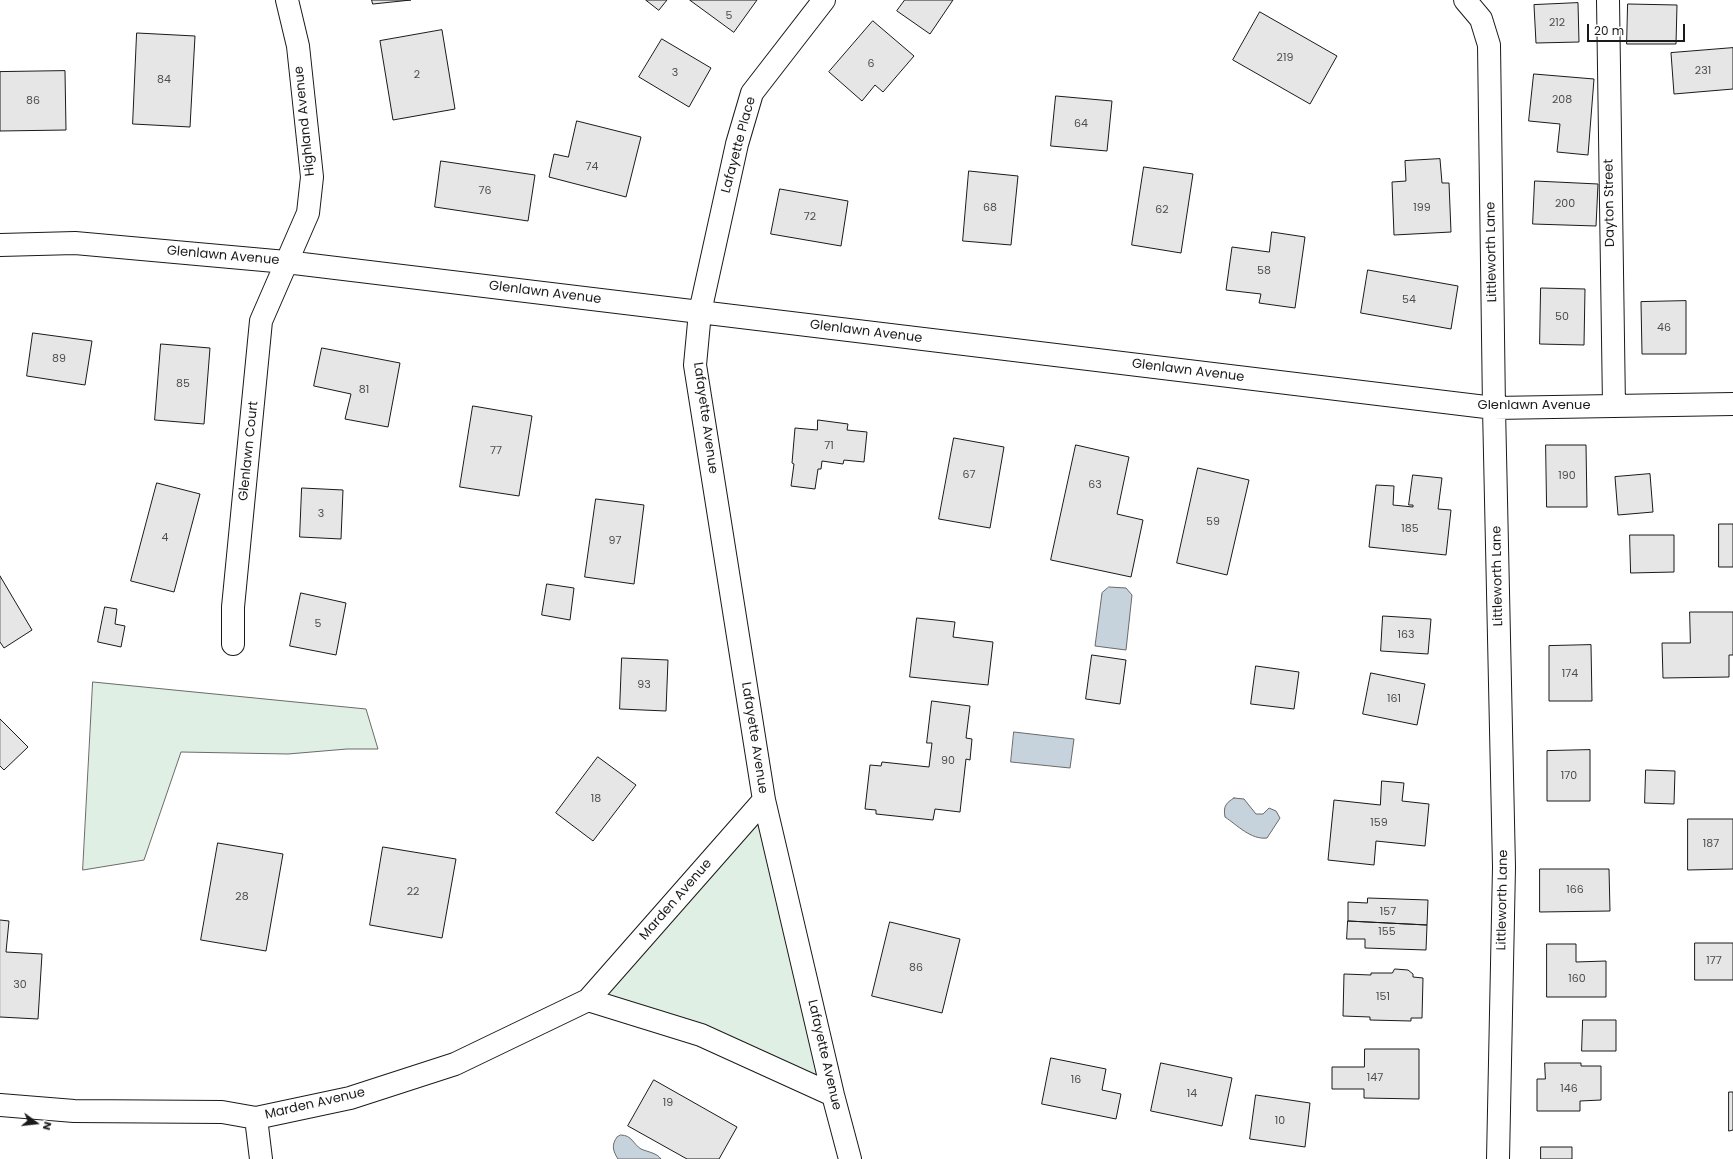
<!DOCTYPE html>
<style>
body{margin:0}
#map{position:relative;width:1733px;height:1159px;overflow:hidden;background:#fff;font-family:Poppins,sans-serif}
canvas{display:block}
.north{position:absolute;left:16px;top:1103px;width:40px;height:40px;-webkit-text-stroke:3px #fff;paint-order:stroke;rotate:105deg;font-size:11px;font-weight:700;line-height:16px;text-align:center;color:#1a1a1a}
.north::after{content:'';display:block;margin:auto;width:14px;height:18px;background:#1a1a1a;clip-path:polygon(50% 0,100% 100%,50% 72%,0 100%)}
.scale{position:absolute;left:1587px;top:24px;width:98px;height:18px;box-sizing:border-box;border:2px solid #1a1a1a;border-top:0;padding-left:5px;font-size:12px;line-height:14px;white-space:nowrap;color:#1a1a1a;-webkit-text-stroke:3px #fff;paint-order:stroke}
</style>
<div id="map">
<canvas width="1733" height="1159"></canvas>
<div class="north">N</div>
<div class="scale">20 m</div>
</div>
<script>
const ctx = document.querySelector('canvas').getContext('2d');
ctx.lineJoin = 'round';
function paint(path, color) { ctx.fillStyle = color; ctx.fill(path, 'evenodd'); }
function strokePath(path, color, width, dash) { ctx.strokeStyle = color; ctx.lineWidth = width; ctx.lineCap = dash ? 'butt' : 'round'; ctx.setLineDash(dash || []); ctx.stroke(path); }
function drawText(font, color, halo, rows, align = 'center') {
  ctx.font = font + ' Poppins,sans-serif'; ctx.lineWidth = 3; ctx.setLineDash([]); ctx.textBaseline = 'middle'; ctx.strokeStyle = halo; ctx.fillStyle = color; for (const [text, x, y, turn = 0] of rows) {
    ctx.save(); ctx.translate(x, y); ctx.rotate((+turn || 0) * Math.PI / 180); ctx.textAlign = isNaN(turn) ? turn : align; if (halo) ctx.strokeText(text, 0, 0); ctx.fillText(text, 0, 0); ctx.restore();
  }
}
const green = new Path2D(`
 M93 682 366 709 378 749H347L288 754 181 752 144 860 83 870Z
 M764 800 833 1095 588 1000Z`);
const water = new Path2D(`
 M1109 587 1126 588 1132 595 1126 650 1095 646 1102 593Z
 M1014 732 1074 739 1070 768 1011 762Z
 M1234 798 1244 799 1256 814H1263L1269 808 1276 811 1280 818 1267 838C1251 840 1237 825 1225 817 1223 806 1226 803 1234 798Z
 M621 1135C632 1135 633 1144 641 1149 648 1152 657 1153 661 1159H618C613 1151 611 1145 617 1137Z`);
const building = new Path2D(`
 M372 0H411L373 4Z
 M646 0H667L659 10Z
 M690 0H757L734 32Z
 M905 0H953L930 34 897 11Z
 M1578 3 1579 42 1536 43 1534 5Z
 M1628 4 1677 5 1676 44H1627Z
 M1260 12 1337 56 1310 104 1233 60Z
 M873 21 914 56 883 92 875 85 862 101 829 72Z
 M442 30 455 109 393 120 380 41Z
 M137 33 195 36 190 127 133 124Z
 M662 39 711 68 689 107 639 77Z
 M1733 48V89L1674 94 1671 53Z
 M65 71 66 130 0 131V72Z
 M1534 74 1594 79 1588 155 1557 152 1560 124 1529 121Z
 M1056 96 1112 101 1107 151 1051 146Z
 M577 121 641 137 626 197 549 177 554 154 568 157Z
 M1440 159 1442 183H1449L1451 232 1394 235 1392 182 1406 181 1405 161Z
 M441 161 535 175 528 221 435 207Z
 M1144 167 1193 174 1181 253 1132 245Z
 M969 171 1018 176 1011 245 963 241Z
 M1535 181 1598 184 1596 226 1533 224Z
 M780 189 848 201 841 246 771 234Z
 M1272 232 1305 237 1295 308 1259 303 1261 294 1226 290 1232 247 1269 252Z
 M1368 270 1458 286 1451 329 1361 313Z
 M1541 288 1585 289 1584 345 1540 344Z
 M1686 301V354H1642L1641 302Z
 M33 333 92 341 85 385 27 376Z
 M161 344 210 348 204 424 155 420Z
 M322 348 400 363 388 427 345 419 351 394 314 386Z
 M473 406 532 416 519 496 460 487Z
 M818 420 848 424 847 430 867 432 864 462 844 460 843 464 822 461 821 469H818L815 489 791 486 794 464 792 463 795 428 817 430Z
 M954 438 1004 447 990 528 939 519Z
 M1076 445 1129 457 1117 514 1143 520 1131 577 1051 560Z
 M1546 445H1586L1587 507H1547Z
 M1198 468 1249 480 1227 575 1177 563Z
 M1650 474 1653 512 1618 515 1615 477Z
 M1413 475 1442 478 1438 509 1451 510 1446 555 1369 547 1376 485 1394 486 1393 505 1413 507V505H1409Z
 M157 483 200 494 174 592 131 581Z
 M302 488 343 490 341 539 300 537Z
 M596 499 644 505 634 584 585 577Z
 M1719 524H1733V567H1719Z
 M1630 535H1674V572L1631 573Z
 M0 576 32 630 4 648 0 642Z
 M547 584 574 588 570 620 542 615Z
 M301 593 346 603 336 655 290 646Z
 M105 607 117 609 115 624 125 626 121 647 98 642Z
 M1690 612H1733V655H1729V677L1663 678 1662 643H1690Z
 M1383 616 1431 619 1428 654 1381 651Z
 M917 618 955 622 953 637 993 642 988 685 910 677Z
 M1591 645 1592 701H1549V646Z
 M1092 655 1126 660 1120 704 1086 699Z
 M622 658 668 660 666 711 620 709Z
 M1256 666 1299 672 1294 709 1251 704Z
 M1371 673 1425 684 1417 725 1363 714Z
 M932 701 970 706 966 738 972 739 970 760 966 759 960 812 935 809 933 820 876 814V810L865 809 870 765 881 766 882 762 929 767 932 743H927Z
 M0 719 28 747 4 770 0 766Z
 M1590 750V801H1547V751Z
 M598 757 636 785 593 841 556 813Z
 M1646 770 1675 771 1674 804 1645 803Z
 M1382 781 1404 783 1402 801 1429 804 1425 846 1376 841 1374 865 1328 860 1334 800 1380 805Z
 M1688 819H1733V869L1688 870Z
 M218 843 283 854 266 951 201 940Z
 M383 847 456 859 442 938 370 925Z
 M1540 869H1609L1610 911 1540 912Z
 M1368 898 1428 900 1427 925 1348 921V902L1367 903Z
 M0 920 9 921 6 952 42 954 38 1019 0 1017Z
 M1348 921 1427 925 1426 950 1365 948V939H1347Z
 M890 922 960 939 942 1013 872 996Z
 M1695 943H1733V980H1695Z
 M1547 944H1576V962L1606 961V997H1547Z
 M1395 969 1408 970 1413 974V977L1423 978 1422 1018H1411V1021L1370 1020V1017L1343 1016 1344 974 1371 975V973H1392Z
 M1583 1020H1616V1051H1582Z
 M1365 1049H1419V1099L1364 1098V1089H1332V1067H1364Z
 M1051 1058 1106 1069 1102 1090 1121 1094 1116 1119 1042 1104Z
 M1161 1063 1232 1078 1222 1126 1151 1111Z
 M1545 1063H1581V1066H1601V1100L1580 1101V1111H1537V1079H1545Z
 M654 1080 737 1127 719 1159H687L628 1126Z
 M1729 1092H1733V1130L1729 1131Z
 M1256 1095 1310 1103 1305 1147 1250 1139Z
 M1541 1147H1572V1159H1541Z`);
const minor = new Path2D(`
 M824 0 752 93 737 144 700 312 695 365 764 800 833 1095 850 1159
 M1465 0 1481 19 1489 45 1494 408 1504 867 1498 1159
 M1608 0 1614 406
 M0 245 75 243 286 262 1494 408 1733 404
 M233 644V607L261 321 308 213 312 177 298 46 287 0
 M588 1000 701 1035 833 1095
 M0 1105 74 1111 222 1112 256 1118 350 1098 455 1064 588 1000 764 800
 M256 1118 261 1159`);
const numberNames = [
 ["5",729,16],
 ["212",1557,23],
 ["219",1285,58],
 ["6",871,64],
 ["231",1703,71],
 ["3",675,73],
 ["2",417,75],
 ["84",164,80],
 ["208",1562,100],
 ["86",33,101],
 ["64",1081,124],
 ["74",592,167],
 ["76",485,191],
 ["200",1565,204],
 ["68",990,208],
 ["199",1422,208],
 ["62",1162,210],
 ["72",810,217],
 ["58",1264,271],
 ["54",1409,300],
 ["50",1562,317],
 ["46",1664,328],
 ["89",59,359],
 ["85",183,384],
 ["81",364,390],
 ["71",829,446],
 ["77",496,451],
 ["67",969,475],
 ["190",1567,476],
 ["63",1095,485],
 ["3",321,514],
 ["59",1213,522],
 ["185",1410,529],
 ["4",165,538],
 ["97",615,541],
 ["5",318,624],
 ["163",1406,635],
 ["174",1570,674],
 ["93",644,685],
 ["161",1394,699],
 ["90",948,761],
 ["170",1569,776],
 ["18",596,799],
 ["159",1379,823],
 ["187",1711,844],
 ["166",1575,890],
 ["22",413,892],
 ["28",242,897],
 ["157",1388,912],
 ["155",1387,932],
 ["177",1714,961],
 ["86",916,968],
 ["160",1577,979],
 ["30",20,985],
 ["151",1383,997],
 ["147",1375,1078],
 ["16",1076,1080],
 ["146",1569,1089],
 ["14",1192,1094],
 ["19",668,1103],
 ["10",1280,1121]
];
const streetNames = [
 ["Highland Avenue",305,121,-96],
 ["Lafayette Place",739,145,-75],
 ["Dayton Street",1610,203,-91],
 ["Littleworth Lane",1492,252,-91],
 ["Glenlawn Avenue",223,256,5],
 ["Glenlawn Avenue",545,293,7],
 ["Glenlawn Avenue",866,332,7],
 ["Glenlawn Avenue",1188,371,7],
 ["Glenlawn Avenue",1534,406],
 ["Lafayette Avenue",705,418,82],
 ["Glenlawn Court",249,451,-84],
 ["Littleworth Lane",1498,576,-91],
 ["Lafayette Avenue",754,738,81],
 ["Marden Avenue",676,900,-49],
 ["Littleworth Lane",1503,900,-89],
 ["Lafayette Avenue",824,1055,77],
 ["Marden Avenue",315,1104,-13]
];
paint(green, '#e0efe3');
strokePath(green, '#6a6a6a', 1);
paint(water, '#c6d2dc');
strokePath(water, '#6a6a6a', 1);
paint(building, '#e6e6e6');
strokePath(building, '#1a1a1a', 1);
strokePath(minor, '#1a1a1a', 24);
strokePath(minor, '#fff', 22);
drawText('11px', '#4d4d4d', null, numberNames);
drawText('13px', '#1a1a1a', '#fff', streetNames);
</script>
